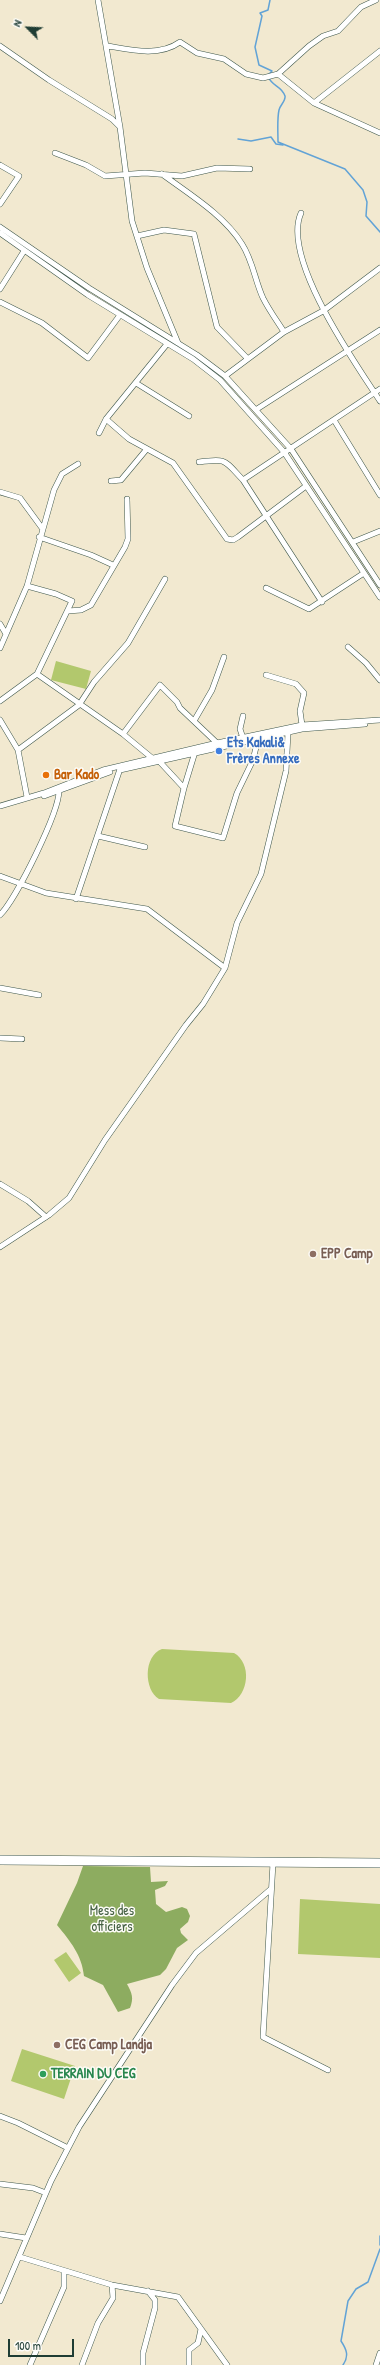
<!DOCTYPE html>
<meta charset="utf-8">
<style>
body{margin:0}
#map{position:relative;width:380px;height:2365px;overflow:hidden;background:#f2e9d0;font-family:"Patrick Hand",sans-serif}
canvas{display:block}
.north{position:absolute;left:8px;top:8px;width:40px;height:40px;-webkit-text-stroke:3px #fdfcf7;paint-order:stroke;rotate:294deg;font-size:11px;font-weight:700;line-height:16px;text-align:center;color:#1f3d34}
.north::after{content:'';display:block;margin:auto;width:14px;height:18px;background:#1f3d34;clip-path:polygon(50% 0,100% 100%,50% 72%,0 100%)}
.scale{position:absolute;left:8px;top:2339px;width:66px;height:18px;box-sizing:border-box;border:2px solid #1f3d34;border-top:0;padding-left:5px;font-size:12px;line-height:14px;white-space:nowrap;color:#1f3d34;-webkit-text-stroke:3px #fdfcf7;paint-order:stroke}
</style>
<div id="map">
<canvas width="380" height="2365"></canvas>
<div class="north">N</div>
<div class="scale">100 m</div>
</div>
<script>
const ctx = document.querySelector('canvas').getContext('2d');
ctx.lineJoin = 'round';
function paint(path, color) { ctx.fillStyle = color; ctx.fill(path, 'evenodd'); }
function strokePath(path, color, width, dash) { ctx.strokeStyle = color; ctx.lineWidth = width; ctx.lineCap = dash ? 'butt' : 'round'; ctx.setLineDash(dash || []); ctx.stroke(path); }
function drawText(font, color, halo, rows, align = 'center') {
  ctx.font = font + ' "Patrick Hand",sans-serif'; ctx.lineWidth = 3; ctx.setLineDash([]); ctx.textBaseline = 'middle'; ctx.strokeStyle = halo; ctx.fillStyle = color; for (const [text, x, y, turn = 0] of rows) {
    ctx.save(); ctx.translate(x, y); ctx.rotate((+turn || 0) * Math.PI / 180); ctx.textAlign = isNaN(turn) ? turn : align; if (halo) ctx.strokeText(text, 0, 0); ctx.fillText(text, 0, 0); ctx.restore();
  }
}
const green = new Path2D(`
 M56 661 91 671 86 689 51 680Z
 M162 1649 234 1653C252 1663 249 1695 231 1703L159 1699C144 1690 143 1656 162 1649Z
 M300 1899 380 1904V1958L298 1954Z
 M66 1952 81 1973 69 1982 54 1960Z
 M22 2049 75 2066 64 2099 11 2081Z`);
const forest = new Path2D(`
 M83 1866 150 1867 151 1882 168 1881 165 1886 155 1890 156 1904 166 1912 182 1907 187 1909 190 1916 188 1922 180 1929 181 1933 188 1940 177 1948 166 1969 160 1975 127 1984C132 1993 134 1998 130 2008L118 2012 103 1985 84 1976C82 1955 70 1941 57 1925L77 1883Z`);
const stream = new Path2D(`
 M269 74 272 71 259 65 255 47 262 16 260 13 268 10 270 0
 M269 78C272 86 282 86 285 96 286 101 280 105 279 110 277 119 278 132 278 142L345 169 363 190 367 202 366 216 380 232
 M238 139 251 141 271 137 276 144 283 145
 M380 2236V2245
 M343 2365C349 2356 347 2350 341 2341L348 2301 356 2289 368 2282 380 2249`);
const street = new Path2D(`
 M98 0 120 127 132 221 147 268 178 343
 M0 46 49 80 112 119 120 127
 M108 46C131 50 159 57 180 42L197 53 224 59 246 74 263 78 278 74 314 103 380 133
 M278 74 309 46 323 36 338 31 361 7 376 0
 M314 103 380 51
 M55 153 86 165 105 176 145 173 182 176 217 168 250 169
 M0 165 19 176 0 204
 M162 174C189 194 224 215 242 244 253 261 255 281 263 298 269 310 277 321 284 332
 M301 213C281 258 355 363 380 401
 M0 227 89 288 197 355 225 376 291 449 380 585
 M0 233 88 295 193 359 220 380 284 452 380 597
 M137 236 164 230 194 234 217 327 247 358
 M0 289 24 251
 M0 302 42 323 88 358 120 315
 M225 376 284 332 323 311 380 268
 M136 383 189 416
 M257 409 380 330
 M106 419 129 439 173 463 227 539 233 540 238 537 306 486
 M334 420 380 495
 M99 433 106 419 167 344
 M199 462C227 458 224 460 243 480L322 602
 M243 480 380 389
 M111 481 121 480 146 450
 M0 492 20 498 42 528
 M39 537 91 555 113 565
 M353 542 380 531
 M266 588 309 609 364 573
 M68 611 81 610 91 605 125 547 128 539 127 499
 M0 624 6 634
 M348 647 366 663 380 680
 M0 648 27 586 54 490 62 474 78 464
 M37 674 123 734 152 758
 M266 675 296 684 304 693 300 711 302 725
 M0 701 37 674 72 601 56 594 27 586
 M0 720 18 750 27 797
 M194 721 212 690 224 657
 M123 734 160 685 177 702 180 708 217 743
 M243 738 240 729 243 716
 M18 750 79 705 94 682 128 643 165 579
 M195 752 184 788 175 826 223 838 237 793 253 760 258 739
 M159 761 184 788
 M120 770 302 729 365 724
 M44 796 110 772
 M0 806 44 793 103 770 217 743 302 725 380 720
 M98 836 145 847
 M0 876 46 893 147 909 225 968
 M76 899 120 769
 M0 915C16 899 60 811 59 790
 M0 988 39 995
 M0 1038 22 1039
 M0 1184 28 1201 46 1217
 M0 1247 49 1215 69 1198 105 1140 186 1025 203 1004 225 968 237 923 261 874 286 771 288 733
 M273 1863 263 2037 328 2070
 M0 2116 18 2123 68 2148
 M0 2184 33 2188 46 2193
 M0 2234 26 2238
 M20 2257 112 2285 178 2297 227 2365
 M0 2301 51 2181 79 2127 172 1985 196 1953 271 1889
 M30 2365 64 2287V2271
 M82 2365 98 2323 113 2298 112 2285
 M143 2365V2353L155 2308V2300L148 2291
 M189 2365V2350L198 2343 201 2329
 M376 2365 380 2353`);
const highway = new Path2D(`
 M0 1860 380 1863`);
const markers = [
 [219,751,4,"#3f7fe0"],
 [46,775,4,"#e8710a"],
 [313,1254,4,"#8d6e63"],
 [57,2045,4,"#8d6e63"],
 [43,2074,4,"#2e9e5b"]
];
const shopNames = [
 ["Ets Kakali&",227,743],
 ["Frères Annexe",227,759]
];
const foodNames = [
 ["Bar Kado",54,775]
];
const educationNames = [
 ["EPP Camp",321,1254],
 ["CEG Camp Landja",65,2045]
];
const parkNames = [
 ["Mess des",112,1911],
 ["officiers",112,1927]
];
const leisureNames = [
 ["TERRAIN DU CEG",51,2074]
];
paint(green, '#b2c86d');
paint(forest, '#8dac60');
strokePath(stream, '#62a3d6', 1.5);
strokePath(street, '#3f574b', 6);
strokePath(highway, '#3f574b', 10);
strokePath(street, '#fff', 5);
strokePath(highway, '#fff', 9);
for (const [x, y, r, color] of markers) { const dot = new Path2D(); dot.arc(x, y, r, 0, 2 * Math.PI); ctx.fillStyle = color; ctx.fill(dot); strokePath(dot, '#fdfcf7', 1.5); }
drawText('bold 14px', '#366cbe', '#fdfcf7', shopNames, 'left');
drawText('bold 14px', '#c56008', '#fdfcf7', foodNames, 'left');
drawText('bold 14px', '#785e54', '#fdfcf7', educationNames, 'left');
drawText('14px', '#446042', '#fdfcf7', parkNames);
drawText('bold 14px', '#27864d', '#fdfcf7', leisureNames, 'left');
</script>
